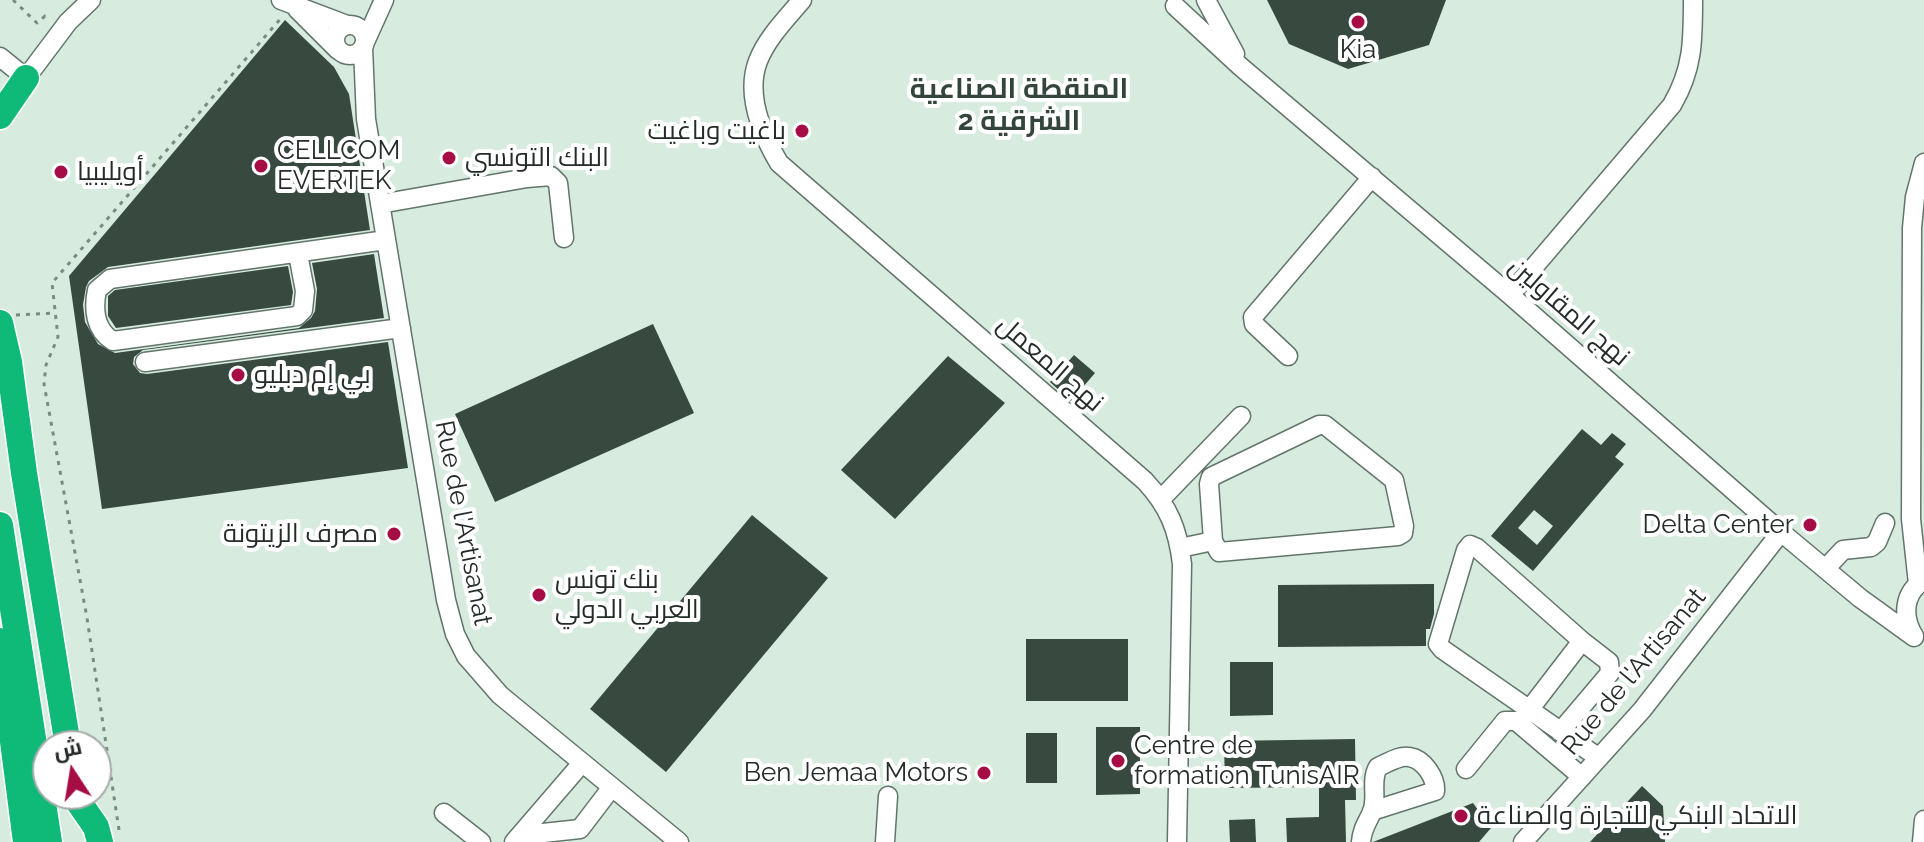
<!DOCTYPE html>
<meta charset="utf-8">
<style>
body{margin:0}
#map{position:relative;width:1924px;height:842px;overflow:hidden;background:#d7ecdf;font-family:Raleway,Cairo,sans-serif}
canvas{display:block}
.north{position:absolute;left:32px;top:730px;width:80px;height:80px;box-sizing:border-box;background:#fff;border:2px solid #a7aba9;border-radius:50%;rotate:348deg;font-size:22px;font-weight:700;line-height:32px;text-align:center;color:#242c27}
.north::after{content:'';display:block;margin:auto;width:28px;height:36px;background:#a50d44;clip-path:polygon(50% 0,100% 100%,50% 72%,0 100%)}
</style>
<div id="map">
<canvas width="1924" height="842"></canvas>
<div class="north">ش</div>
</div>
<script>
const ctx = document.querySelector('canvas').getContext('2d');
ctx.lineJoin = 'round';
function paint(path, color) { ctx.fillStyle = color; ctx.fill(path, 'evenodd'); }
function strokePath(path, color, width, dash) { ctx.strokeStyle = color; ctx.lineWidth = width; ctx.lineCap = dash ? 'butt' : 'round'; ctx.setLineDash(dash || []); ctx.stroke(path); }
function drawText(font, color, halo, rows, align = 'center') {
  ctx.font = font + ' Raleway,Cairo,sans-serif'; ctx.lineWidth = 8; ctx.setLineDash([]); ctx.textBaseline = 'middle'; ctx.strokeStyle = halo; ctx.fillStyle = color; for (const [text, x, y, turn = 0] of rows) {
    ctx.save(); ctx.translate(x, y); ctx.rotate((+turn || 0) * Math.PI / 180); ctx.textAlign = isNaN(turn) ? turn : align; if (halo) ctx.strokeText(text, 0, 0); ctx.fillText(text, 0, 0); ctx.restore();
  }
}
const building = new Path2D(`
 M1267 0H1446L1429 45 1348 69 1289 44Z
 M285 20 334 67 349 94 370 230 108 267 89 281 86 287 83 305 85 322 98 344 115 353 299 328 311 318 315 311 317 289 312 263 374 254 384 318 143 350 134 357 133 364 140 373 147 374 388 342 408 468 102 509 69 276Z
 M288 266 293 292 291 305 116 328 108 316V296L115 290Z
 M653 324 694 413 495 502 455 414Z
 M1074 355 1095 373 1071 401 1050 382Z
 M948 356 1005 403 895 519 841 470Z
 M1582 429 1601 445 1612 433 1626 444 1615 457 1624 464 1533 571 1491 536ZM1534 510 1553 526 1537 545 1518 528Z
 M752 515 828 578 666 772 590 709Z
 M1434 584V614L1430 629H1426V646L1278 647V585Z
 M1026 639H1128V701H1026Z
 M1230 662H1273V715L1230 716Z
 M1096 727H1140V794L1096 795Z
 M1026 733H1057V783H1026Z
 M1355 739 1356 800H1345L1346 842H1287L1286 818 1319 817V787L1225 788 1224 741Z
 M1642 786 1663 806 1665 842H1590Z
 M1473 803 1491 828 1479 842H1373Z
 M1255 819 1256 842H1230L1229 820Z`);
const path = new Path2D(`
 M13 0 37 23 45 16 49 19
 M16 315 55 313
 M119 830 87 618 44 384 46 365 58 337 52 283 282 17`);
const minor = new Path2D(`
 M281 0 347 25
 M802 0C786 19 767 38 758 61 745 95 762 134 779 163L1145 481C1169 507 1178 530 1182 564L1177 842
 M1206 0 1235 54
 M1175 6 1241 67 1510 295 1781 532 1860 598 1914 637
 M297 9 338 50
 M335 40a15 15 0 1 1 30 0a15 15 0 1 1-30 0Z
 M365 42 384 0
 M363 48 366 119 446 600 455 634 466 656 500 695 679 842
 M0 57 26 78 68 22 91 0
 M380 204 527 178 551 176 558 183 564 238
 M298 254 305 291 303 310 297 316 113 341C95 330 93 309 97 290L110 279 386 240
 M1510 295 1672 105C1693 69 1693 41 1693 0
 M1288 356 1254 324 1253 317 1372 177
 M145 362 401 328
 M1161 499 1241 416
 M1180 548 1213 541 1209 484 1211 477 1319 425H1325L1394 480 1404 526 1403 533 1398 536 1219 552 1213 541
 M1825 569 1843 550 1871 547 1877 542 1885 523
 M1918 584 1911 519 1912 228 1915 197 1924 163
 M1914 636C1902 617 1903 593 1924 580
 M1582 641 1477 548 1470 545 1466 550 1438 644 1442 649 1599 758
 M1529 710 1582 641 1609 662 1610 673 1560 732
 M1466 769 1505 721H1516L1582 777
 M444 813 481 842
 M514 842 582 763
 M530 842 543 833 580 829 612 787
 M885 842 888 796
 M1361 842C1362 829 1367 823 1372 812 1378 797 1370 781 1378 767 1388 763 1399 755 1409 757 1424 759 1436 778 1435 791L1372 811
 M1523 842 1642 710 1781 532
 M1922 842 1924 820`);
const highway = new Path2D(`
 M0 116 26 78
 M0 323 9 362 24 473 68 746
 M0 525 49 842
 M0 641 26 842
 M76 798 96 827 100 842`);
const markers = [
 [1358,22,8,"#a50d44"],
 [802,131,8,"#a50d44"],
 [449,158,8,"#a50d44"],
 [261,166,8,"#a50d44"],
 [61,172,8,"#a50d44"],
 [238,375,8,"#a50d44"],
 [1810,525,8,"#a50d44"],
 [394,534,8,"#a50d44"],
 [539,595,8,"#a50d44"],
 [1118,761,8,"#a50d44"],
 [984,773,8,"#a50d44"],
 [1461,816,8,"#a50d44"]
];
const poiNames = [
 ["Kia",1358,50,"center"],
 ["باغيت وباغيت",786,131,"right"],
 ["CELLCOM",277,151],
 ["EVERTEK",277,181],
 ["البنك التونسي",465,158],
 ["أويليبيا",77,172],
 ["بي إم دبليو",254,375],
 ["Delta Center",1794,525,"right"],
 ["مصرف الزيتونة",378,534,"right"],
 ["بنك تونس",555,580],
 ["العربي الدولي",555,610],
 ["Centre de",1134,746],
 ["formation TunisAIR",1134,776],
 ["Ben Jemaa Motors",968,773,"right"],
 ["الاتحاد البنكي للتجارة والصناعة",1477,816]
];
const streetNames = [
 ["نهج المقاولين",1569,312,41],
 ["نهج المعمل",1050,364,41],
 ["Rue de l'Artisanat",463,523,79],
 ["Rue de l'Artisanat",1634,672,-50]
];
const neighbourhoodNames = [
 ["المنقطة الصناعية",1019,90],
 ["الشرقية 2",1019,122]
];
paint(building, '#384a3f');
strokePath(minor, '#62756a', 21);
strokePath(highway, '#fff', 29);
strokePath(path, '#7c8b82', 3, [4, 6]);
strokePath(minor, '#fff', 18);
strokePath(highway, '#0fba79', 26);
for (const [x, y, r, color] of markers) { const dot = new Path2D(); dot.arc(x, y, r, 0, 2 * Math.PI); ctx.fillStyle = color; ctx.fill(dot); strokePath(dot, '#fff', 3); }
drawText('26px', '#242c27', '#fff', poiNames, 'left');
drawText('26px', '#242c27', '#fff', streetNames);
drawText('bold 28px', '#34463c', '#fff', neighbourhoodNames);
</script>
